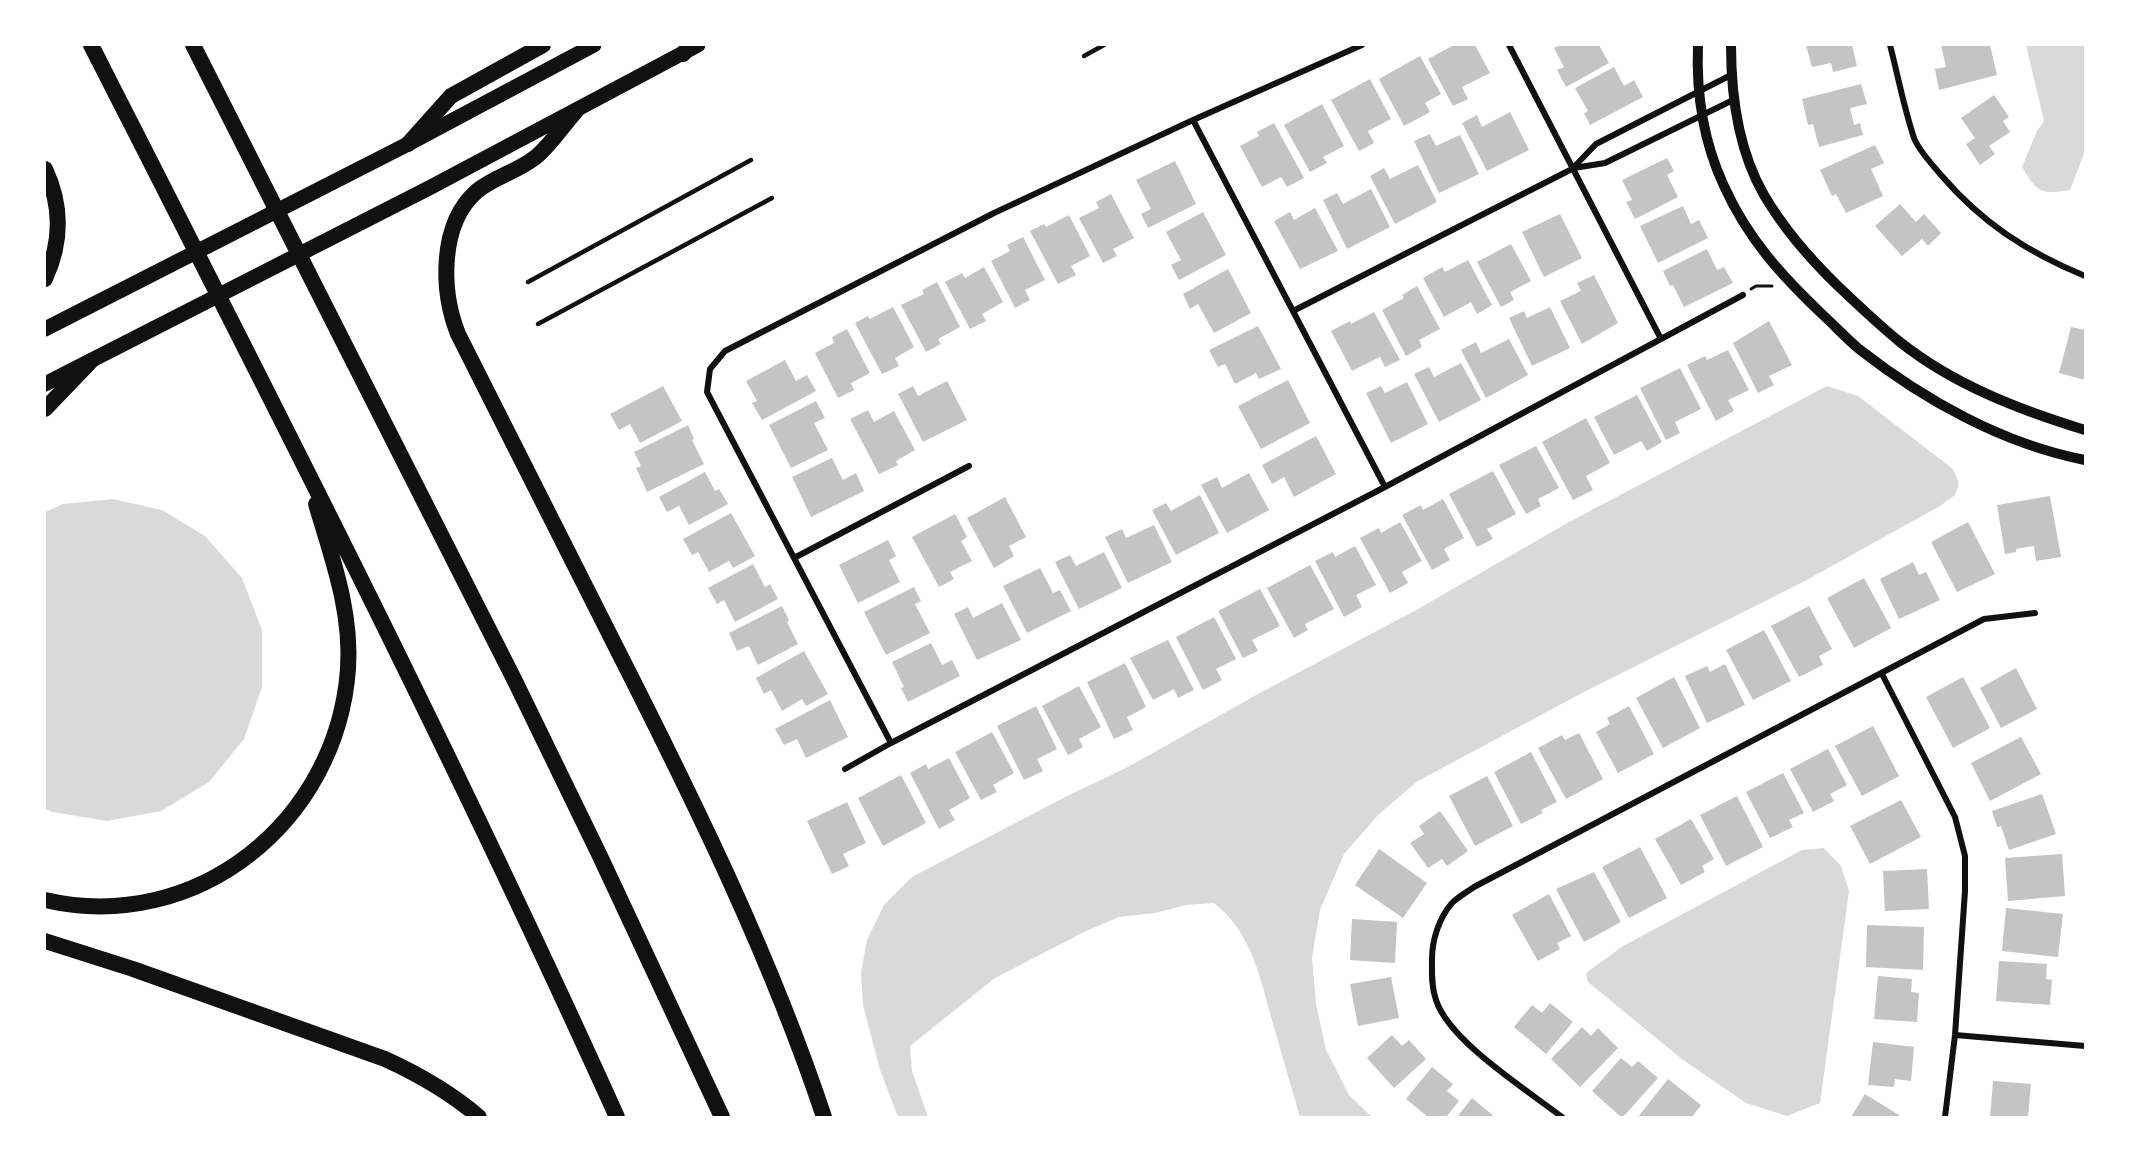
<!DOCTYPE html>
<style>
body{margin:0}
#map{position:relative;width:2130px;height:1162px;overflow:hidden;background:#fff;font-family:Raleway,sans-serif}
canvas{display:block}
.frame{position:absolute;inset:0;border:46px solid #fff;pointer-events:none}
</style>
<div id="map">
<canvas width="2130" height="1162"></canvas>
<div class="frame"></div>
</div>
<script>
const ctx = document.querySelector('canvas').getContext('2d');
ctx.lineJoin = 'round';
function paint(path, color) { ctx.fillStyle = color; ctx.fill(path, 'evenodd'); }
function strokePath(path, color, width, dash) { ctx.strokeStyle = color; ctx.lineWidth = width; ctx.lineCap = dash ? 'butt' : 'round'; ctx.setLineDash(dash || []); ctx.stroke(path); }
const water = new Path2D(`
 M2026 45H2085V151L2070 190C2040 195 2037 192 2022 167L2037 131 2044 121Z
 M1827 386 1858 396 1953 469 1959 483 1955 495 1940 506 1803 582 1582 693 1418 781 1379 814 1344 854 1320 910 1312 958 1316 1004 1326 1050 1349 1095 1372 1117H1300C1291 1086 1282 1055 1273 1024 1261 981 1252 932 1214 903L1186 905 1155 913 1119 917 1084 932 995 978 910 1046 912 1071 928 1117H898L880 1070 863 1005 861 972 867 940 884 905 912 877 1069 795 1126 768 1258 694 1418 609 1569 522Z
 M113 499 162 510 205 536 242 578 262 630V687L244 739 209 782 161 811 107 821 52 812 45 809V512L63 504Z
 M1824 848 1841 866 1849 891 1820 1103 1787 1116 1746 1103 1683 1060 1588 982 1586 973 1623 946 1802 850Z`);
const building = new Path2D(`
 M1454 45H1475L1490 73 1462 87 1468 99 1453 106 1428 59Z
 M1560 45H1599L1609 63 1566 87 1557 70 1564 67 1554 48Z
 M1806 45H1852L1857 66 1833 72 1831 63 1812 67Z
 M1941 45H1990L1997 75 1939 90 1935 69 1946 67Z
 M1420 56 1441 94 1425 103 1430 112 1404 126 1379 79Z
 M1614 67 1624 86 1634 80 1643 97 1590 125 1584 113 1588 111 1575 88Z
 M1370 79 1391 119 1368 131 1374 143 1359 151 1331 100Z
 M1861 84 1867 104 1850 108 1854 125 1860 123 1863 135 1819 147 1813 124 1808 125 1802 99Z
 M1994 95 2009 117 2003 121 2010 132 1989 146 1995 154 1980 165 1966 144 1975 138 1961 118Z
 M1322 104 1344 146 1323 157 1327 163 1310 172 1284 125Z
 M1510 112 1529 150 1487 171 1462 123 1477 115 1482 127Z
 M1274 123 1304 178 1287 187 1281 177 1262 187 1240 146 1259 136 1257 132Z
 M1430 134 1436 146 1460 135 1479 174 1439 193 1414 141Z
 M1875 145 1884 163 1871 169 1883 196 1846 213 1836 194 1832 196 1820 170Z
 M1667 158 1674 171 1667 175 1678 197 1635 219 1626 202 1632 200 1622 180Z
 M1175 161 1196 204 1148 228 1141 214 1151 209 1136 180Z
 M1418 165 1437 202 1395 224 1370 176 1384 168 1390 179Z
 M1371 189 1390 227 1347 249 1323 200 1337 193 1343 204Z
 M1111 194 1134 238 1113 249 1117 256 1103 263 1079 218 1099 208 1096 202Z
 M1900 204 1916 222 1924 214 1941 233 1928 246 1922 239 1902 256 1875 226Z
 M1683 206 1691 224 1699 220 1708 238 1658 263 1640 226Z
 M1315 208 1338 251 1300 269 1274 221 1290 212 1294 220Z
 M1203 212 1226 255 1179 280 1171 265 1181 260 1166 232Z
 M1560 214 1582 258 1544 277 1522 232Z
 M1069 215 1090 256 1071 266 1076 275 1058 284 1030 231 1044 224 1046 227Z
 M1023 237 1045 280 1025 290 1030 300 1015 308 991 261 1010 251 1007 245Z
 M1511 244 1531 281 1510 292 1514 300 1501 307 1477 262Z
 M1707 249 1717 270 1724 267 1733 283 1684 307 1673 285 1670 286 1663 271Z
 M1468 260 1492 305 1477 314 1471 302 1444 317 1423 278 1442 267 1445 272Z
 M984 267 1003 302 982 314 986 321 970 329 945 282 962 273 965 278Z
 M1228 269 1251 313 1214 333 1198 304 1190 309 1183 294Z
 M1594 275 1618 323 1582 344 1560 301 1581 291 1577 283Z
 M937 282 960 327 938 339 941 344 926 352 901 305 924 294 922 290Z
 M1417 286 1440 329 1419 340 1422 347 1406 356 1382 310 1404 298 1402 295Z
 M893 307 914 347 895 358 899 366 882 374 855 323 868 316 870 319Z
 M1550 307 1570 348 1532 366 1509 318 1524 311 1527 318Z
 M1374 312 1400 360 1385 367 1380 357 1352 371 1331 331 1350 321 1351 324Z
 M1769 321 1792 365 1769 376 1774 385 1758 393 1733 343Z
 M1258 326 1281 369 1259 379 1256 373 1235 384 1225 364 1218 367 1209 350Z
 M2071 327 2085 330V380L2059 373Z
 M847 329 870 373 851 383 854 390 838 398 815 353 834 343 832 337Z
 M1509 339 1528 375 1486 398 1461 350 1476 342 1481 353Z
 M1728 350 1749 390 1728 400 1734 411 1716 421 1687 365 1705 356 1707 360Z
 M785 360 796 381 807 375 816 391 762 420 752 403 757 401 746 381Z
 M1461 363 1481 400 1439 422 1414 374 1429 367 1434 377Z
 M1680 368 1701 409 1675 422 1680 433 1666 440 1640 388Z
 M1288 380 1310 423 1261 449 1238 406Z
 M947 381 967 420 923 442 898 394 913 386 918 396Z
 M1407 382 1428 424 1391 443 1366 393 1381 386 1385 393Z
 M663 386 682 421 640 443 630 424 619 430 610 414Z
 M1637 395 1662 442 1647 451 1641 441 1614 455 1594 417Z
 M816 401 825 418 814 423 828 450 791 468 769 425Z
 M868 410 874 422 894 411 915 450 896 461 898 465 879 474 850 419Z
 M1586 418 1610 463 1586 476 1593 490 1573 500 1542 442Z
 M688 425 694 439 692 440 704 464 647 492 636 468 641 466 634 452Z
 M1316 436 1336 474 1294 497 1284 477 1272 484 1262 465Z
 M1536 446 1559 488 1538 499 1541 506 1526 514 1499 465Z
 M832 458 843 480 856 473 864 491 811 517 792 477Z
 M1493 471 1516 514 1487 529 1493 539 1477 547 1449 494Z
 M705 472 715 491 719 489 728 504 689 525 679 506 667 512 659 497Z
 M1249 473 1269 510 1227 533 1201 485 1217 477 1222 488Z
 M1200 495 1219 533 1176 555 1152 510 1166 503 1171 511Z
 M2050 496 2061 557 2036 561 2034 546 2016 549V552L2005 554 1997 505Z
 M1005 497 1026 537 1009 546 1014 556 994 568 967 518Z
 M1443 499 1464 538 1444 549 1450 560 1432 570 1402 515 1421 505 1423 510Z
 M731 513 755 556 733 568 729 561 709 572 698 552 692 555 683 539Z
 M955 514 967 537 961 541 972 561 950 572 954 579 939 587 912 537Z
 M1400 522 1422 561 1402 572 1408 583 1390 593 1360 538 1379 528 1381 533Z
 M1968 522 1995 574 1957 592 1931 542Z
 M1154 525 1172 562 1128 583 1105 537 1122 529 1126 538Z
 M888 540 896 556 889 560 900 582 858 603 839 565Z
 M1355 546 1376 585 1356 595 1362 607 1344 617 1315 561 1333 552 1335 557Z
 M1104 552 1122 588 1079 609 1055 562 1070 555 1076 566Z
 M1913 562 1919 575 1926 572 1940 600 1899 619 1880 579Z
 M753 564 765 587 770 584 778 599 735 622 724 600 717 604 708 588Z
 M1310 565 1334 609 1305 624 1308 630 1294 638 1267 588Z
 M1040 568 1053 593 1060 590 1071 611 1027 633 1003 586Z
 M1864 578 1891 628 1854 648 1827 598Z
 M914 587 921 601 915 604 930 633 886 655 864 612Z
 M1260 589 1280 626 1252 640 1258 651 1243 658 1218 611Z
 M1002 603 1021 640 977 660 954 614 968 607 973 618Z
 M782 606 789 620 787 622 798 644 758 665 749 646 737 651 729 633Z
 M1809 606 1832 649 1819 656 1823 665 1799 677 1771 626Z
 M1214 617 1236 659 1216 669 1222 680 1203 690 1176 637Z
 M1764 630 1791 681 1753 700 1726 650Z
 M1168 640 1194 690 1178 698 1174 689 1153 700 1130 658Z
 M931 643 942 665 952 660 960 676 908 702 901 688 904 687 892 662Z
 M804 651 828 694 806 706 802 699 782 711 771 690 764 694 756 678Z
 M1125 663 1146 707 1127 717 1133 730 1114 739 1087 682Z
 M1725 664 1745 705 1707 723 1685 676 1707 666 1710 672Z
 M2016 668 2037 709 2001 728 1980 688Z
 M1674 677 1700 728 1663 748 1636 698Z
 M1963 677 1990 728 1953 748 1926 697Z
 M1079 686 1101 727 1079 739 1083 747 1068 755 1042 706Z
 M830 700 848 737 806 758 797 739 784 745 775 729Z
 M1036 706 1057 749 1037 759 1043 771 1024 780 997 726Z
 M1629 706 1654 754 1618 773 1596 732 1610 724 1607 718Z
 M1873 726 1899 776 1862 796 1835 746Z
 M992 732 1014 773 993 785 997 792 981 800 955 752Z
 M1579 733 1603 779 1566 799 1538 748 1562 735 1565 740Z
 M2021 737 2041 774 1990 801 1971 763Z
 M1828 749 1847 785 1830 794 1834 801 1813 812 1790 769Z
 M1531 752 1557 802 1541 810 1543 813 1521 824 1494 772Z
 M949 758 970 798 949 810 955 820 939 829 910 773 926 764 928 769Z
 M1783 773 1804 813 1789 820 1793 827 1770 838 1746 792Z
 M901 775 926 823 883 846 858 798Z
 M1487 776 1513 826 1475 846 1449 796Z
 M2042 794 2056 834 2009 850 2001 826 1997 827 1992 811Z
 M1737 796 1763 847 1726 866 1700 815Z
 M1901 800 1921 837 1870 864 1850 826Z
 M847 802 866 843 843 854 849 866 832 874 807 821Z
 M1440 811 1468 851 1447 866 1442 859 1428 868 1410 843 1424 834 1419 826Z
 M1691 819 1714 859 1702 866 1705 872 1681 885 1655 839Z
 M1640 847 1667 898 1629 918 1602 867Z
 M1379 849 1427 883 1403 918 1355 885Z
 M2062 854 2065 896 2008 901 2005 858Z
 M1927 869 1929 909 1885 911 1883 871Z
 M1594 872 1621 922 1584 942 1556 889Z
 M1549 894 1571 936 1557 943 1560 949 1538 961 1512 915Z
 M2006 908 2063 914 2058 957 2002 951Z
 M1352 919 1397 922 1395 963 1350 960Z
 M1867 925 1924 927 1923 970 1866 967Z
 M1999 961 2047 964 2046 979 2052 980 2050 1005 1996 1001Z
 M1878 976 1912 979 1911 992 1919 993 1917 1022 1874 1019Z
 M1391 977 1399 1018 1358 1026 1350 984Z
 M1550 1003 1573 1022 1546 1054 1514 1027 1532 1005 1542 1013Z
 M1582 1027 1591 1036 1598 1028 1618 1048 1580 1087 1551 1059Z
 M1392 1035 1402 1046 1409 1040 1426 1059 1394 1088 1367 1058Z
 M1873 1042 1914 1047 1911 1081 1895 1079 1894 1087 1868 1085Z
 M1621 1058 1632 1067 1638 1061 1658 1078 1623 1117H1621L1592 1091Z
 M1432 1067 1453 1084 1447 1091 1459 1101 1446 1117H1428L1406 1099Z
 M1668 1079 1701 1105 1692 1117H1638Z
 M1993 1081 2031 1084 2028 1117H1990Z
 M1865 1094 1902 1117H1851Z
 M1472 1098 1495 1117H1457Z`);
const path = new Path2D(`
 M1751 289 1756 286H1772`);
const service = new Path2D(`
 M1084 56 1104 45
 M528 282 751 160
 M538 324 772 198`);
const minor = new Path2D(`
 M1509 45 1661 339
 M1890 45C1898 76 1904 108 1914 138 1919 151 1932 164 1941 175 1982 223 2027 252 2085 276
 M1193 120 1385 487
 M1574 167 1596 144 1731 75
 M1293 311 1574 168 1605 163 1733 100
 M794 558 969 466
 M1882 674 1955 817 1965 856V891L1955 1035 1945 1117
 M891 743 707 392 710 369 725 351 994 213 1193 120 1362 45
 M845 769 891 743 1385 487 1743 295
 M1955 1035 2085 1046
 M1562 1117C1527 1090 1449 1041 1436 1000 1431 986 1432 972 1432 959 1432 940 1439 918 1452 903 1458 897 1467 892 1474 887L1984 619 2035 613`);
const tertiary = new Path2D(`
 M1698 45C1696 94 1703 141 1724 186 1748 239 1781 275 1823 315 1835 326 1846 338 1859 349 1924 400 2003 444 2085 460
 M1731 45C1731 96 1738 150 1764 195 1784 229 1811 260 1839 287 1859 306 1879 325 1900 342 1954 385 2020 410 2085 430`);
const primary = new Path2D(`
 M45 329 408 144 594 45
 M45 384 431 187 698 45`);
const motorway = new Path2D(`
 M91 45C272 400 453 754 617 1117
 M193 45 514 679 599 854 722 1117
 M683 54 690 45
 M576 111C564 124 547 150 533 159 516 172 494 177 477 191 439 224 441 291 458 334 513 441 567 549 621 657 697 807 771 958 824 1117
 M408 144 451 96 543 45
 M45 169C62 205 62 242 45 279
 M45 409 91 361
 M45 900C197 935 337 821 348 669 352 611 332 558 316 504
 M45 941 133 969 385 1059C418 1074 451 1093 479 1117`);
paint(water, '#d9d9d9');
paint(building, '#c4c4c4');
strokePath(path, '#111', 3);
strokePath(service, '#111', 4.5);
strokePath(minor, '#111', 6);
strokePath(tertiary, '#111', 10);
strokePath(primary, '#111', 15);
strokePath(motorway, '#111', 16);
</script>
